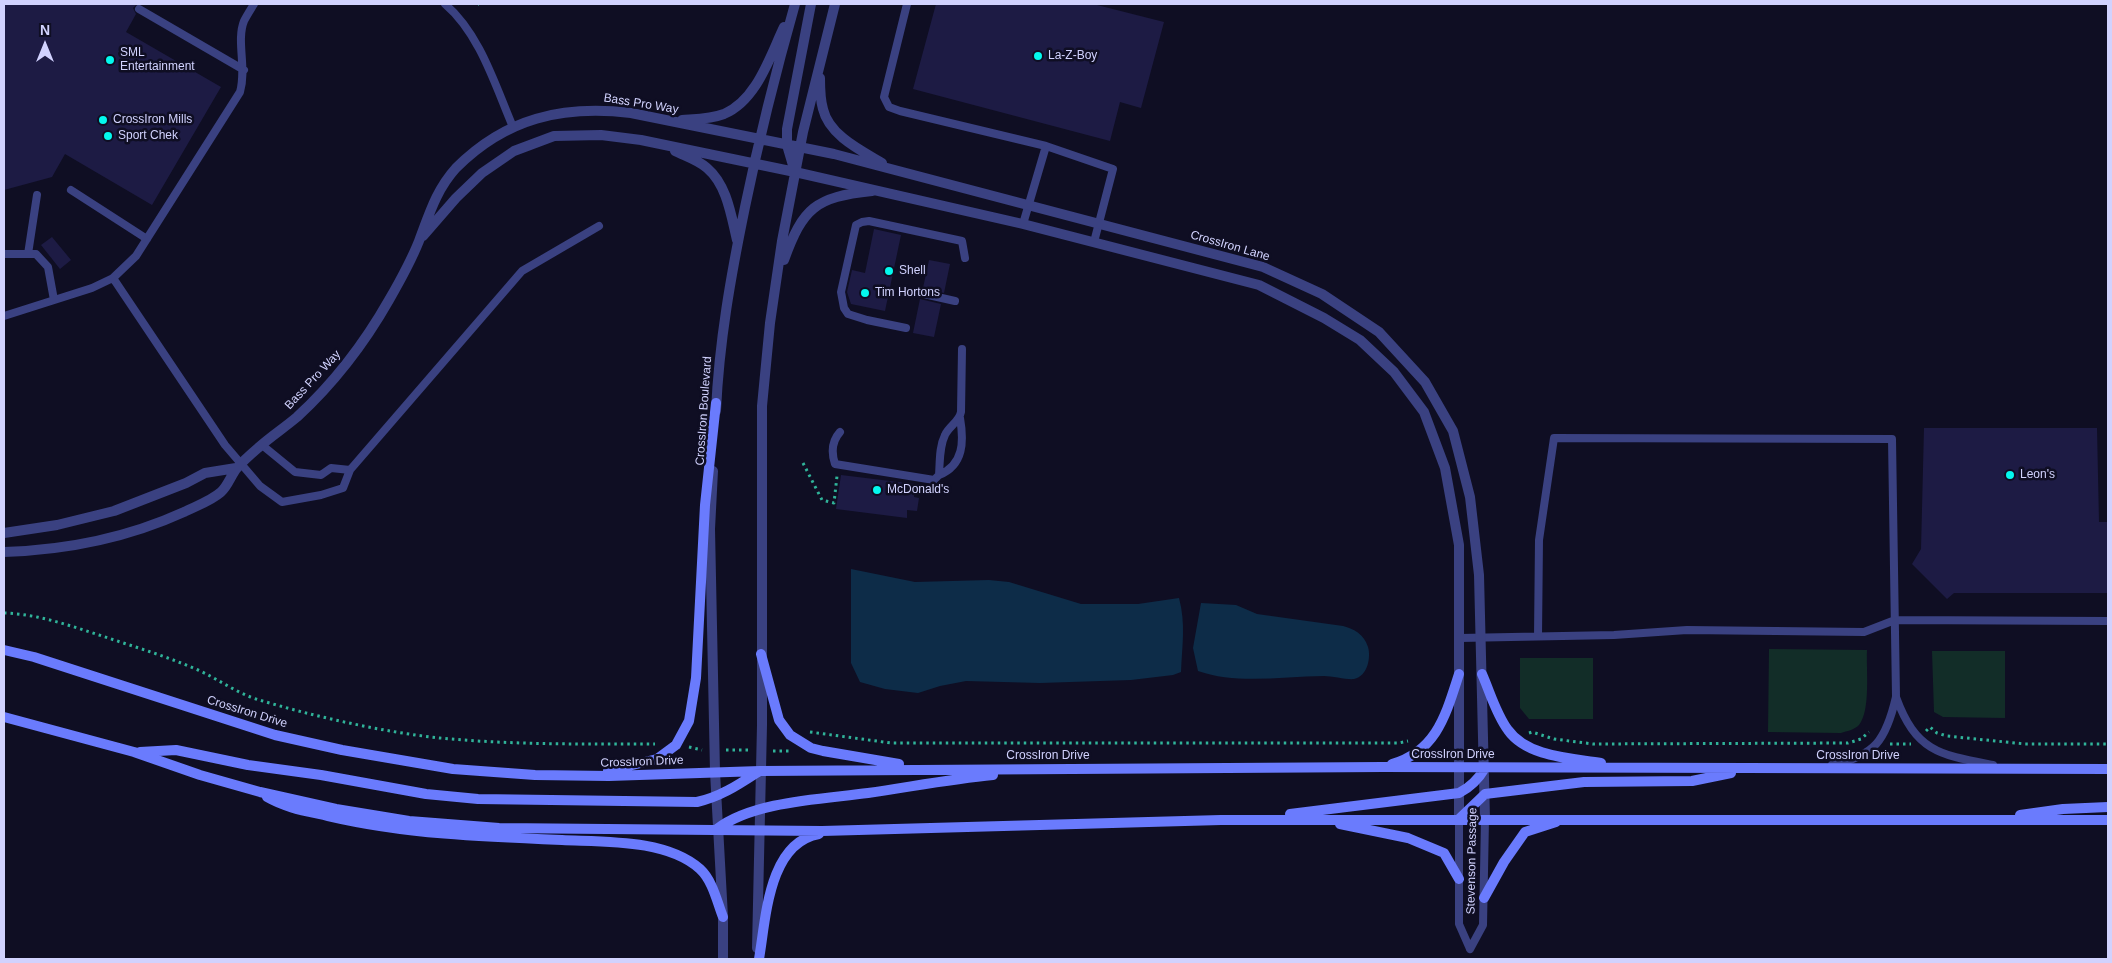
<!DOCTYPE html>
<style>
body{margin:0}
#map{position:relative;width:2112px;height:963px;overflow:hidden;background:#0f0e23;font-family:Arial,sans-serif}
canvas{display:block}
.frame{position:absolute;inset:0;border:5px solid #d1d2fe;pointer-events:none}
.north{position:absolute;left:20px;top:20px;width:50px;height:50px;-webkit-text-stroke:4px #0f0e23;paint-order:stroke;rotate:0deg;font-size:14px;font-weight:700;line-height:20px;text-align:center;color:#d1d2fe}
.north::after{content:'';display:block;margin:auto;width:18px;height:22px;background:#d1d2fe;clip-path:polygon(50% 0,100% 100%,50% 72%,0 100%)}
</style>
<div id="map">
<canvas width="2112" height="963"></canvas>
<div class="frame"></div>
<div class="north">N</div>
</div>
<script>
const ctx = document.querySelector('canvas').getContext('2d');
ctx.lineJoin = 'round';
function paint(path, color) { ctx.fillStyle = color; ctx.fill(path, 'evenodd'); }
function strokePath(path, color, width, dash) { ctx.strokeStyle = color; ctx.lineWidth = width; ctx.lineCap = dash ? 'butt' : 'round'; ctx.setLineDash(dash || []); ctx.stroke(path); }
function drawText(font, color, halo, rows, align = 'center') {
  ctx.font = font + ' Arial,sans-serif'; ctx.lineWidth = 5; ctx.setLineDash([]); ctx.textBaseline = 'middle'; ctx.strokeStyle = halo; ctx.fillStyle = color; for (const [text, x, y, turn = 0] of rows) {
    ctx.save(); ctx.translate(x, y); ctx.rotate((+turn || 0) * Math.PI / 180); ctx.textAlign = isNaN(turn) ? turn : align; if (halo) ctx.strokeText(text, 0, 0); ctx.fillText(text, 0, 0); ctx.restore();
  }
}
const green = new Path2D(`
 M1769 649 1867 650C1866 669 1871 710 1859 725 1854 730 1847 731 1841 733L1768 732Z
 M1932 651H2005V718L1943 717 1934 712Z
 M1520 658H1593V719H1529L1520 708Z`);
const water = new Path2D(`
 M851 569 915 582 989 580 1009 582 1081 604H1138L1179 598C1186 624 1182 646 1181 672L1173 675 1131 680 1040 683 966 681 940 686 918 693 885 689 860 682 851 663Z
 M1201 603 1236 605 1257 614 1343 626C1354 629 1364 634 1368 647 1371 657 1368 676 1354 679 1348 680 1332 676 1324 676 1282 676 1238 685 1198 671L1193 648Z`);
const building = new Path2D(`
 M4 4H137L133 8 136 14 126 32 221 87 152 205 65 154 52 177 4 190Z
 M936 4H1093L1164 22 1141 108 1120 102 1110 141 913 89Z
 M874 229 901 235 885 311 851 304 847 292 852 270 865 273Z
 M52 237 71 260 60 269 41 245Z
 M929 260 950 264 944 293 923 288Z
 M920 299 941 304 934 337 913 333Z
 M1924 428H2097L2099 522H2108V593H1954L1947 599 1912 564 1921 549Z
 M841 475 915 484 914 497 919 498 917 511 907 510V518L836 509Z`);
const path = new Path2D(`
 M478 4H479
 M803 463 822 500 834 503 837 476
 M4 613C37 614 68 625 99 635 132 646 166 656 198 670 218 679 235 692 256 699 312 716 382 732 440 738 512 745 584 744 655 744
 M1926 731 1930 727 1937 733 1947 736 2025 744H2108
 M810 732 891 743H1399L1408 741
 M1529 733 1532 732 1554 739 1593 744 1848 743 1861 739 1869 732
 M1890 744H1911
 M689 747 702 750
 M726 750H750
 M773 751H790L791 749`);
const service = new Path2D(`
 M445 4C480 34 495 85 513 127
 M907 4 884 97 889 107 900 111 1046 146 1113 169 1094 242
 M139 9 244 70
 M71 190 147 239
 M1023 224 1046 146
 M4 254H36L48 267 54 300
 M28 254 37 195
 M113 278 225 445 260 486 282 502 321 495 343 488 350 470 331 468 321 475 295 472 262 445
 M915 292 955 301
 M4 316 92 288 113 278 136 256 240 92C247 68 236 41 244 21 247 15 251 9 254 4
 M906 328 867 320 848 314 844 308 841 292 856 225 862 222 869 221 962 241 965 258
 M840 432C832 441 831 452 835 464L934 480 939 475C940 462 939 447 945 435 949 426 959 422 961 412L962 349
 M350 470 522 271 599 226
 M939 475C964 465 964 441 960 418
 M1538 636 1539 540 1554 438 1892 439 1896 697C1886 740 1875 756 1832 765
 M1460 638 1614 635 1687 630 1864 632 1895 620 2108 621
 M1896 697C1916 752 1940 755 1993 765
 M1459 819V924L1470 949
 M1470 949 1483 925 1485 819`);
const tertiary = new Path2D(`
 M820 78C820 88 820 99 823 109 829 135 860 150 882 163
 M682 120C696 119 711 119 724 114 757 100 770 56 784 27
 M675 151C685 156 698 160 707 168 727 185 731 215 737 240
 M795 172 787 145V129L811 4
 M423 236 456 198 482 173 514 151 554 136 601 135 641 140 795 172 1023 224 1259 285 1324 318 1360 340 1394 372 1424 412 1445 468 1459 545V819
 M784 260C803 208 815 197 872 191
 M716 411C719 342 731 275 745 207 759 139 776 71 795 4
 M713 471 710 529 715 772 723 917V959
 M4 533 57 525 114 511 186 483 205 473 236 468
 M4 552C67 550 127 538 184 512 196 506 211 501 221 492 228 486 231 475 237 468 243 461 251 454 258 448 270 437 284 428 297 417 334 383 364 344 389 300 400 281 411 261 419 241 429 215 436 190 456 168 506 118 562 105 631 113L834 154 1263 267 1322 294 1379 332 1425 382 1453 431 1470 497 1479 575 1485 819
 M757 948 762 725V406L770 323 782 241 803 132 835 4`);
const secondary = new Path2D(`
 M4 650 34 657 275 735 342 750 453 769 535 775 609 776 760 771 1383 767 2108 769
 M761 654 779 720 790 735 811 748 823 751 899 764
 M1482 674C1490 692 1496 714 1508 730 1527 757 1571 758 1601 763
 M4 717 134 752 200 775 260 792 336 809 409 821 499 828 822 831 1221 820H2108
 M140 752 176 750 248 765 321 775 426 794 478 799 697 802C720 797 738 785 758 772
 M1392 764C1437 751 1446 714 1459 674
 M608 771 657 759 676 745 689 721 696 678 705 505 716 403
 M267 797C286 808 306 811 328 816 405 834 483 837 562 840 604 842 667 839 700 869 713 881 717 902 723 917
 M1290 814 1459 793C1471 787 1478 780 1485 768
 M2020 815 2063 809 2108 807
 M1459 819 1485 794 1584 782 1692 781 1731 773
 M1340 824 1408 838 1444 853 1459 879
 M717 829C753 801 824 799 868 793 910 787 951 779 993 775
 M1484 898 1504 862 1525 832 1556 822
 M759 959C766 919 768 843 819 834`);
const markers = [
 [1038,56,5,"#04f8ee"],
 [110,60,5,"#04f8ee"],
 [103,120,5,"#04f8ee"],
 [108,136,5,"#04f8ee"],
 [889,271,5,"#04f8ee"],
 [865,293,5,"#04f8ee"],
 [2010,475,5,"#04f8ee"],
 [877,490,5,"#04f8ee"]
];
const poiNames = [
 ["SML",120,53],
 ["Entertainment",120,67],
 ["La-Z-Boy",1048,56],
 ["CrossIron Mills",113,120],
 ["Sport Chek",118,136],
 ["Shell",899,271],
 ["Tim Hortons",875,293],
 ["Leon's",2020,475],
 ["McDonald's",887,490]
];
const streetNames = [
 ["Bass Pro Way",641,104,9],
 ["CrossIron Lane",1230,246,16],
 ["Bass Pro Way",313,380,-47],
 ["CrossIron Boulevard",704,411,-86],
 ["CrossIron Drive",247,712,17],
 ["CrossIron Drive",1453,755],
 ["CrossIron Drive",1048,756],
 ["CrossIron Drive",1858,756],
 ["CrossIron Drive",642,762,-2],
 ["Stevenson Passage",1472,861,-89]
];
paint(green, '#122d28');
paint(water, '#0d2c48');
paint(building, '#1d1b44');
strokePath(path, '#30b399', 3, [2.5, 4]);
strokePath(service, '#3a4181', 8);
strokePath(tertiary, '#3a4181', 10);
strokePath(secondary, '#6a7bfd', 10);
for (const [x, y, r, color] of markers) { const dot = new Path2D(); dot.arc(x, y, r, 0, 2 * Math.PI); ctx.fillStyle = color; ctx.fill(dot); strokePath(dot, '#0f0e23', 2); }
drawText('12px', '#d1d2fe', '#0f0e23', poiNames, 'left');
drawText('12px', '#d1d2fe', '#0f0e23', streetNames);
</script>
